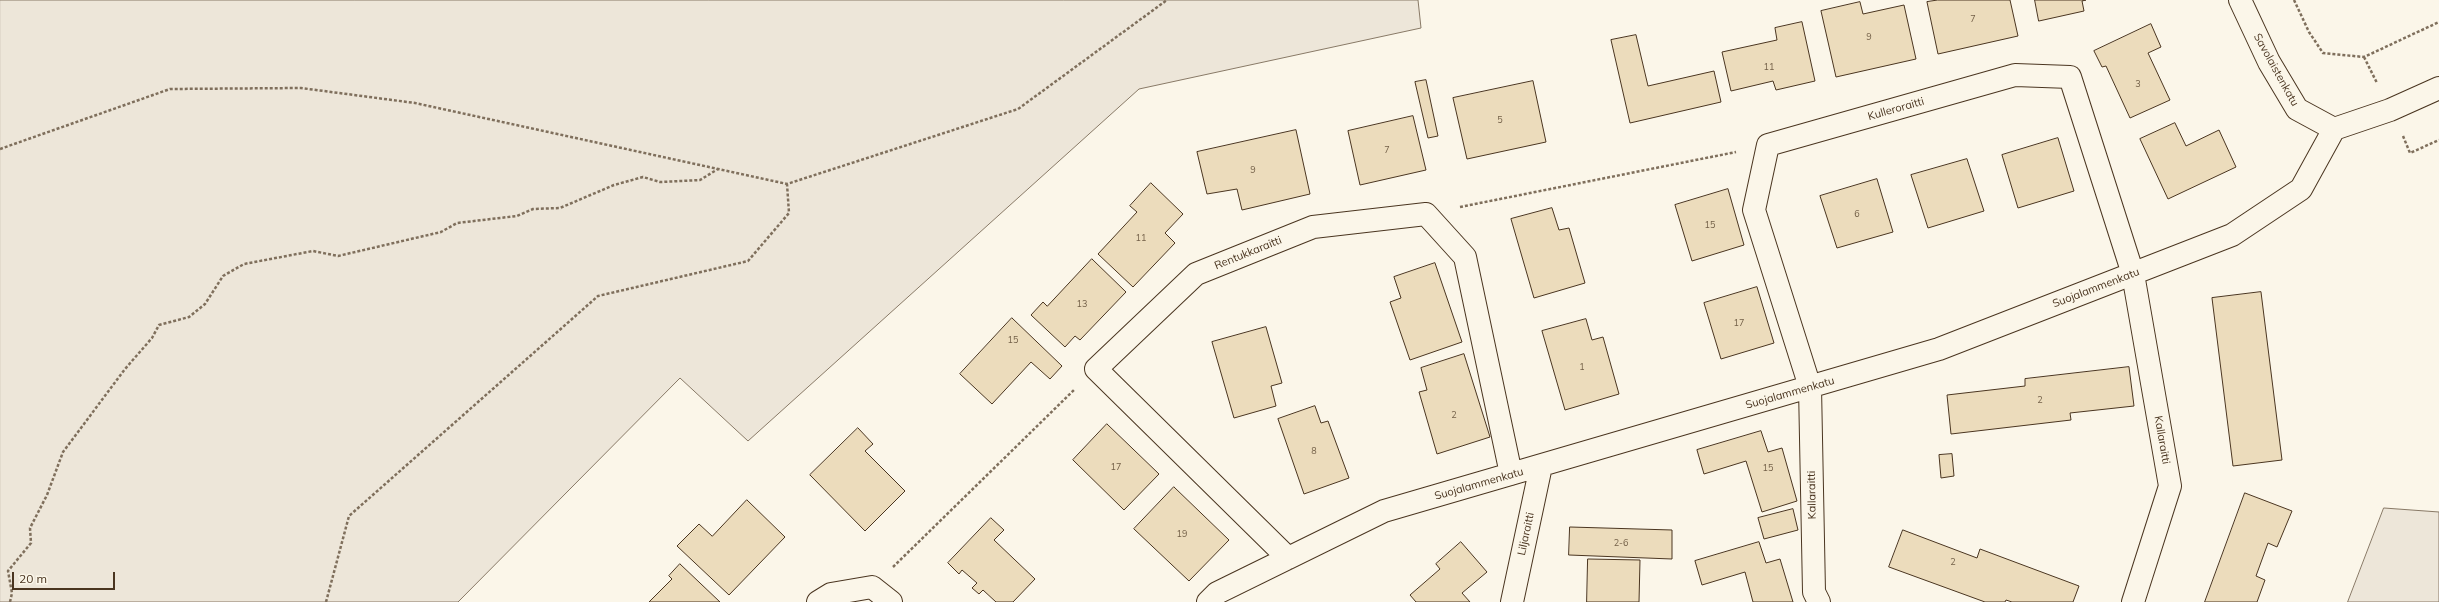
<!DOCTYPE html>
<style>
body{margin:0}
#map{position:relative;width:2439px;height:602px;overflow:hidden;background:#fbf6e9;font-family:Mulish,sans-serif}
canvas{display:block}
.scale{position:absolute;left:12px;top:572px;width:103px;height:18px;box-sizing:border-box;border:2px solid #4a3520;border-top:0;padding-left:5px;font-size:12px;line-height:14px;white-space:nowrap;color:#4a3520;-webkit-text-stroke:3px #fbf6e9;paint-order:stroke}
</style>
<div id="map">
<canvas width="2439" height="602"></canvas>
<div class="scale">20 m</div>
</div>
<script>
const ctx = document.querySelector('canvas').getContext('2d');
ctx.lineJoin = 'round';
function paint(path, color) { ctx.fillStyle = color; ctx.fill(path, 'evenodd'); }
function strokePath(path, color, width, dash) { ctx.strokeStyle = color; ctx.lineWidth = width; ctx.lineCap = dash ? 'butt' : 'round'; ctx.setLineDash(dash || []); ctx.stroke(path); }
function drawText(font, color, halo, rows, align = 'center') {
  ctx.font = font + ' Mulish,sans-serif'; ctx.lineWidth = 3; ctx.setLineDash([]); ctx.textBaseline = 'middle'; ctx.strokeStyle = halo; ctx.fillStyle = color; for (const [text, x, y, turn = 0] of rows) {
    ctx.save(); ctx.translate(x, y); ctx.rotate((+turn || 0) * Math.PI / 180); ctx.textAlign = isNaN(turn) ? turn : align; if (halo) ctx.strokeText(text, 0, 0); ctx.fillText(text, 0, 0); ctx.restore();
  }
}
const green = new Path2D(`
 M0 0H1418L1421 28 1139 89 748 441 680 378 458 602H0Z
 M2384 508 2439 512V602H2348Z`);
const building = new Path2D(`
 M1938 0H2010L2018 36 1938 54 1927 2Z
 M2035 0H2086L2082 1 2084 11 2039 21Z
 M1860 2 1863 14 1904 5 1916 59 1836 77 1821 11Z
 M1802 22 1815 81 1776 90 1773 81 1731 91 1722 52 1777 40 1775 28Z
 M2151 24 2161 47 2148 53 2170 100 2130 118 2106 66 2102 67 2094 51Z
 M1636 35 1648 86 1714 71 1721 102 1630 123 1611 40Z
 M1426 80 1438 136 1428 138 1415 82Z
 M1533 81 1546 142 1467 159 1453 98Z
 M1413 116 1426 170 1360 185 1348 131Z
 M2175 123 2186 146 2219 130 2236 167 2168 199 2140 139Z
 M1296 130 1310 194 1242 210 1237 189 1207 194 1197 152Z
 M2058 138 2074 191 2018 208 2002 155Z
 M1967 159 1984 211 1928 228 1911 175Z
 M1877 179 1893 232 1837 248 1820 196Z
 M1151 183 1183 214 1165 233 1175 243 1133 287 1098 254 1137 212 1130 206Z
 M1728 189 1744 245 1692 261 1675 205Z
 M1552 208 1559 230 1569 228 1585 283 1534 298 1511 219Z
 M1092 259 1126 292 1080 340 1075 336 1065 347 1031 315 1043 302 1047 306Z
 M1435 263 1462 342 1410 360 1390 302 1401 298 1394 277Z
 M1757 287 1774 343 1721 359 1704 303Z
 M2261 292 2282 460 2233 466 2212 298Z
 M1012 318 1062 366 1050 379 1031 362 992 404 960 374Z
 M1586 319 1592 340 1603 337 1619 394 1565 410 1542 331Z
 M1266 327 1282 383 1271 386 1276 406 1234 418 1212 342Z
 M1464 354 1490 437 1437 454 1419 392 1427 390 1421 368Z
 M2129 367 2134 406 2070 413 2071 420 1951 434 1947 395 2025 386V379Z
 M1315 406 1321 423 1328 421 1349 478 1304 494 1278 419Z
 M1107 424 1159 474 1124 510 1073 460Z
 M858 428 873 444 865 451 905 491 865 531 810 475Z
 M1761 431 1768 452 1782 448 1797 501 1762 512 1746 461 1704 474 1697 450Z
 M1952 454 1954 476 1941 478 1939 455Z
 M1174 487 1229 540 1189 581 1134 529Z
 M2245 493 2292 511 2277 547 2268 543 2256 576 2265 580 2257 602H2205Z
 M747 500 785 537 729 595 677 546 699 524 712 536Z
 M1793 509 1798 530 1764 539 1758 518Z
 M991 518 1004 530 994 540 1035 579 1013 602H996L983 590 979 594 972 588 977 583 962 570 959 574 948 563Z
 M1570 527 1672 530V559L1569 555Z
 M1903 530 1977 558 1980 549 2079 586 2073 602H2012L2006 600 2005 602H1985L1889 567Z
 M1461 542 1487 572 1462 593 1470 602H1416L1410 595 1440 569 1436 564Z
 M1759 542 1766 563 1780 559 1793 602H1753L1745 572 1702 585 1695 561Z
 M1588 559 1640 560 1639 602H1587Z
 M680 564 720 602H649L672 579 669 576Z`);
const path = new Path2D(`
 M2294 0 2309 32 2323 53 2364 57 2439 22
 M2364 57 2377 83
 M2403 136 2410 153 2439 140
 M0 149 170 89 301 88 415 103 787 184 1018 109 1167 0
 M1460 207 1736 152
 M893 567 1075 389
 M10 602 12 593 8 571 31 543 30 528 47 495 63 452 125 369 152 338 159 325 189 317 205 304 223 276 244 264 313 251 338 256 441 232 457 223 517 216 533 209 560 208 614 185 643 177 660 182 700 180 718 169
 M326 602 349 516 598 296 748 261 789 213 787 184`);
const minor = new Path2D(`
 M2240 0 2269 62 2297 109 2334 129 2390 110 2439 88
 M1288 558 1096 369 1196 274 1313 227 1426 214 1465 257 1511 474
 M818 602 831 594 872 587 891 602
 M1208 602 1217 593 1384 511 1939 349 2232 235 2301 189 2334 129
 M1512 602 1541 466
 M1819 602 1814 592 1810 387 1754 210 1768 145 2015 75 2070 77 2133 274 2170 486 2133 602`);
const numberNames = [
 ["7",1973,19],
 ["9",1869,37],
 ["11",1769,67],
 ["3",2138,84],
 ["5",1500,120],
 ["7",1387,150],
 ["9",1253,170],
 ["6",1857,214],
 ["15",1710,225],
 ["11",1141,238],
 ["13",1082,304],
 ["17",1739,323],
 ["15",1013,340],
 ["1",1582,367],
 ["2",2040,400],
 ["2",1454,415],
 ["8",1314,451],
 ["17",1116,467],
 ["15",1768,468],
 ["19",1182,534],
 ["2-6",1621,543],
 ["2",1953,562]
];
const streetNames = [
 ["Savolaistenkatu",2276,70,61],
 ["Kulleroraitti",1896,109,-16],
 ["Rentukkaraitti",1248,253,-22],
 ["Suojalammenkatu",2096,288,-21],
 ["Suojalammenkatu",1790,393,-16],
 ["Kallaraitti",2162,440,80],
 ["Suojalammenkatu",1479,484,-16],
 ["Kallaraitti",1812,495,-91],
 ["Liljaraitti",1526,534,-78]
];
paint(green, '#ede6d9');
strokePath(green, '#887966', 1);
paint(building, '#ecdcbc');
strokePath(building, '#4a3520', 1);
strokePath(minor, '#4a3520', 24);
strokePath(path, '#7f6f5c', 2.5, [3, 2]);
strokePath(minor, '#fbf6e9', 22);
drawText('9px', '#725f47', null, numberNames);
drawText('11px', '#4a3520', '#fbf6e9', streetNames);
</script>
